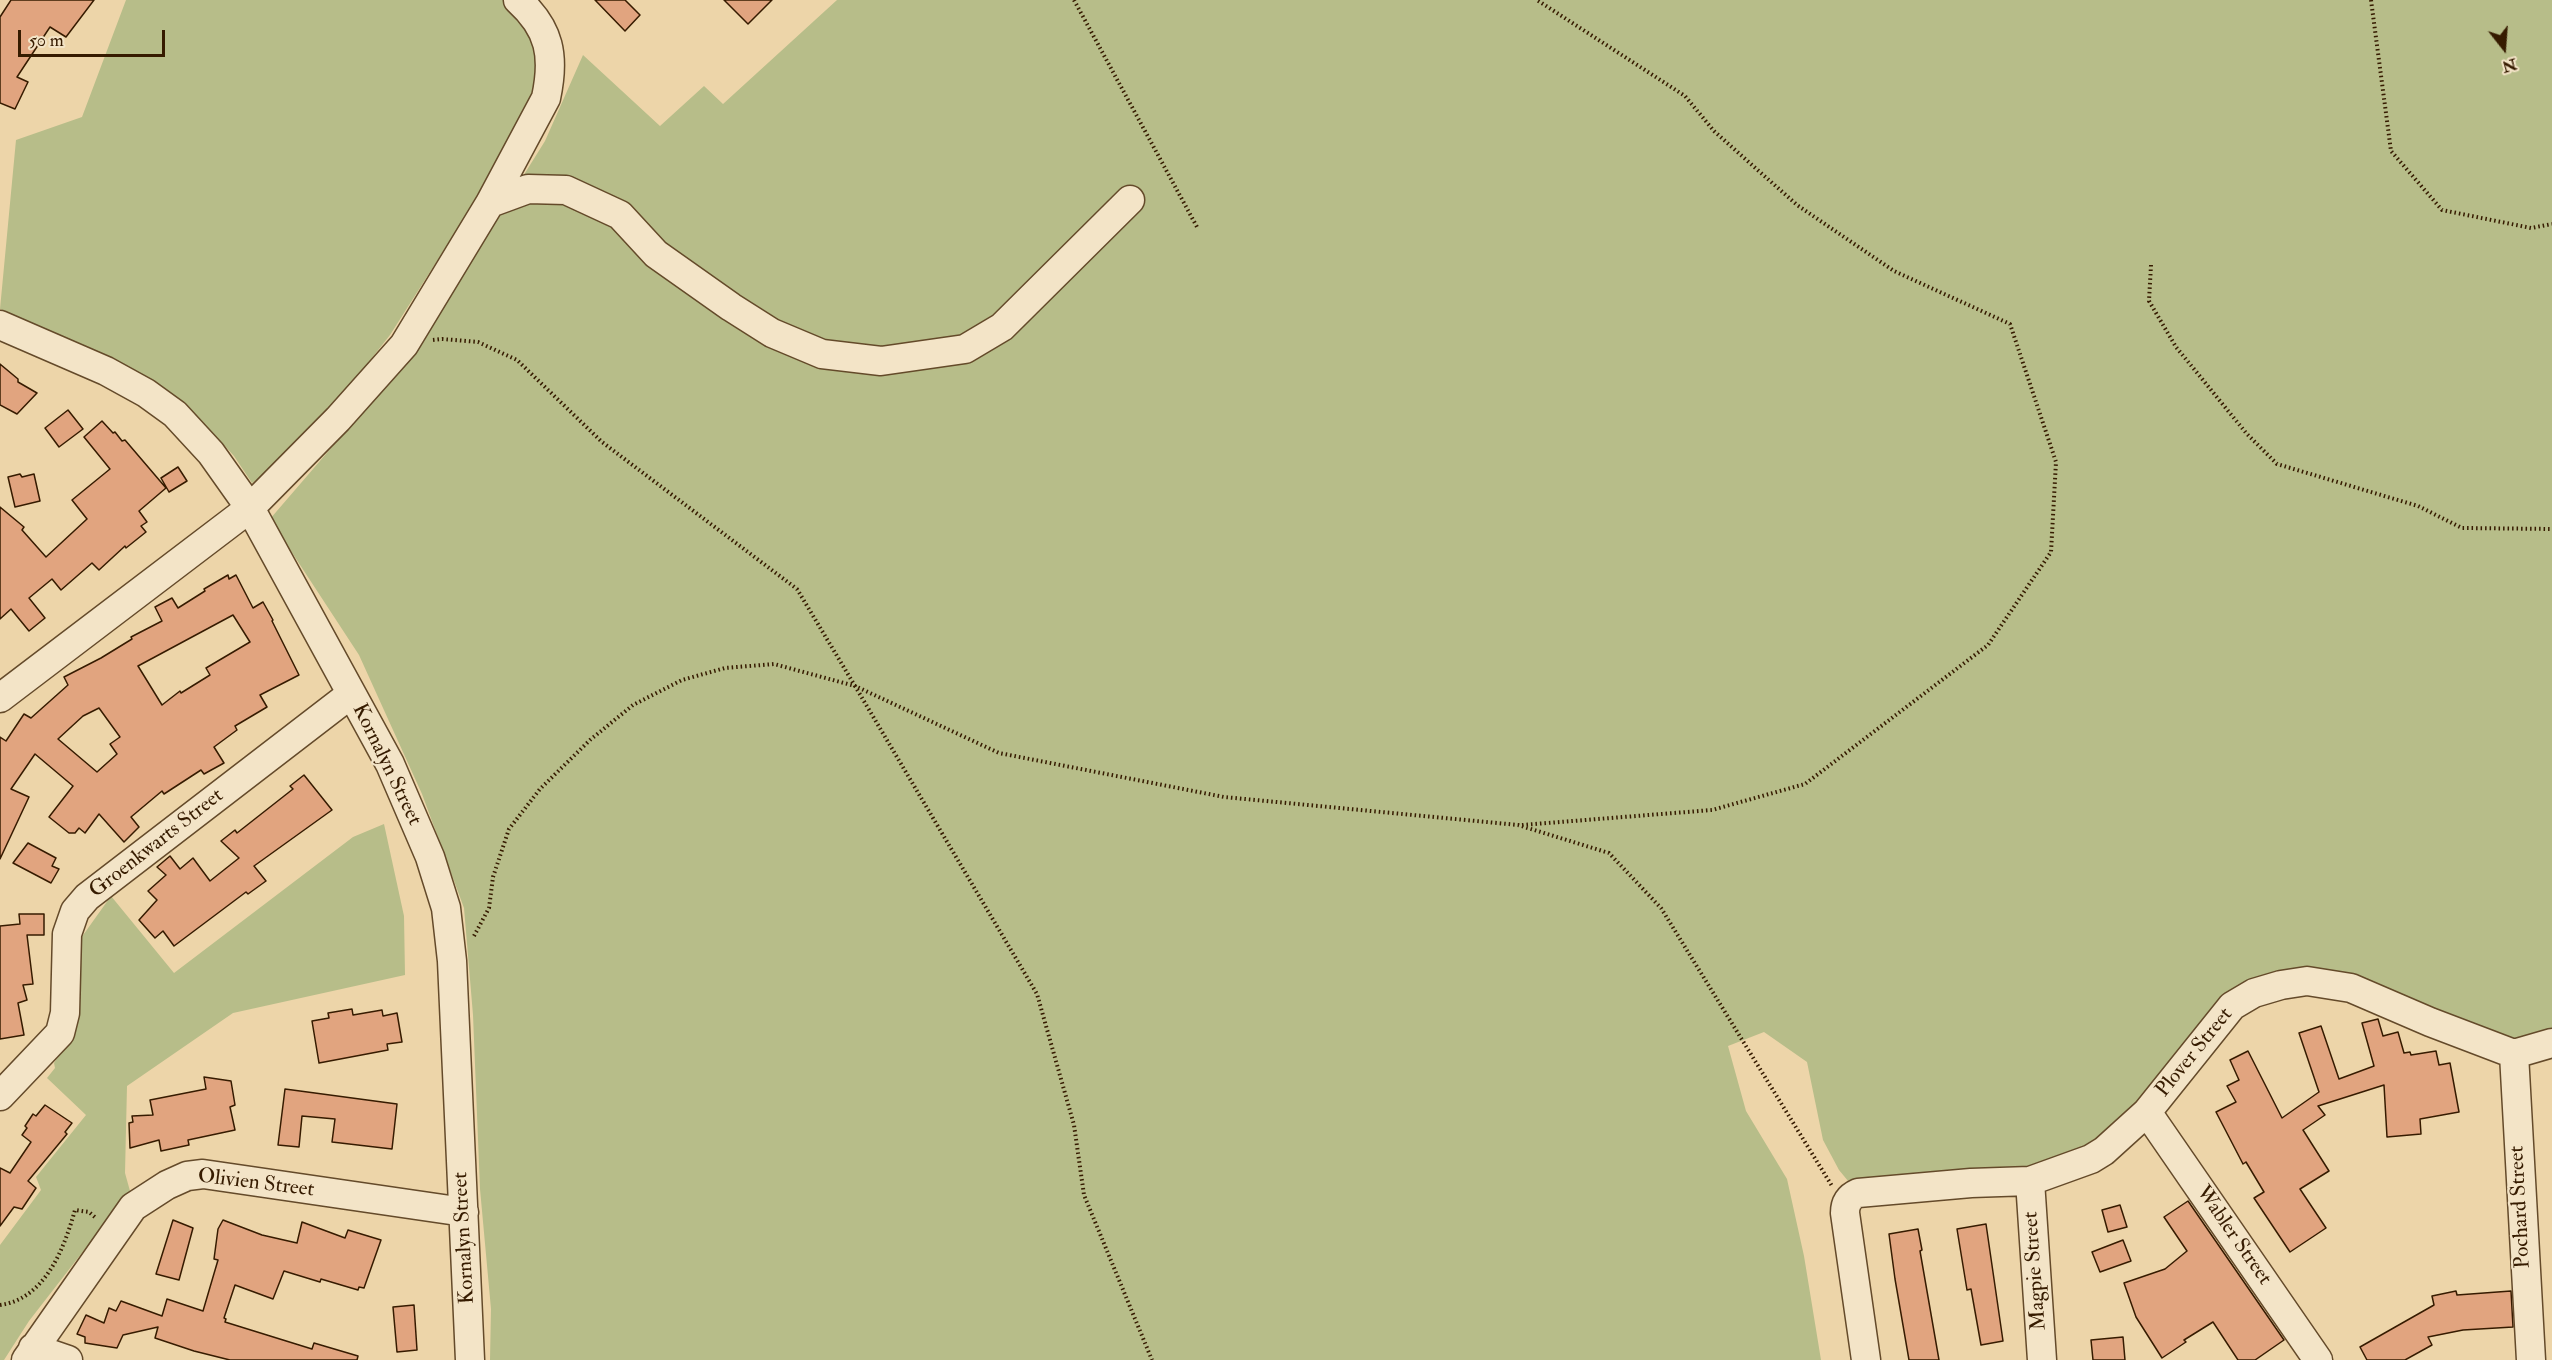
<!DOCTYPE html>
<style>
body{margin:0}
#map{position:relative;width:2552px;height:1360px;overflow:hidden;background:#edd5a9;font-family:"IM FELL Double Pica",serif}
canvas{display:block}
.north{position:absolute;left:2474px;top:18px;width:60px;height:60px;-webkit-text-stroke:4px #f3e4c7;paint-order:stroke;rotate:163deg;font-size:16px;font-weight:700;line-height:24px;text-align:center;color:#361b00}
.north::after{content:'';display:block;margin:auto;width:21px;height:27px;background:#361b00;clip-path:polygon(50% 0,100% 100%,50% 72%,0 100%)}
.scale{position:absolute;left:18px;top:30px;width:147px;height:27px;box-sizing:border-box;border:3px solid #361b00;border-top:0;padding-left:8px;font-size:18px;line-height:21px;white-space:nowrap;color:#361b00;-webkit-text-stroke:4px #f3e4c7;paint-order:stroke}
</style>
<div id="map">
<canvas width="2552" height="1360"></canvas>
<div class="north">N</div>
<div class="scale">50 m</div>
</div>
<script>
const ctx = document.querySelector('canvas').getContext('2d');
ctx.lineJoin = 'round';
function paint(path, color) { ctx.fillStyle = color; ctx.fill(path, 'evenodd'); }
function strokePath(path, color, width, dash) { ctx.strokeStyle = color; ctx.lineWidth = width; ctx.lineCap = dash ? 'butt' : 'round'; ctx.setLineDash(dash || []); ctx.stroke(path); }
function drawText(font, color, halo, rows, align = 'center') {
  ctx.font = font + ' "IM FELL Double Pica",serif'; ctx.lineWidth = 4.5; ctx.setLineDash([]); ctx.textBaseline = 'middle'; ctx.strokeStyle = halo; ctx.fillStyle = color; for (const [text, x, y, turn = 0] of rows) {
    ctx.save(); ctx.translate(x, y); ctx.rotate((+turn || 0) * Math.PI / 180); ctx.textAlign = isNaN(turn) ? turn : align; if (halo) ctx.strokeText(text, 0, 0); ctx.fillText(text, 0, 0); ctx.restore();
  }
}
const green = new Path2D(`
 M126 0H518L545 32 536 89 482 190 390 335 349 387 267 473 252 483 234 456 201 420 155 383 0 309 16 140 82 117Z
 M837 0H2552V1043L2514 1054 2351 988 2254 993 2091 1159 1858 1193 1839 1170 1823 1140 1807 1062 1764 1032 1728 1046 1746 1111 1787 1179 1804 1256 1821 1360H490L491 1309 480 1189 473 1015 464 908 422 794 359 655 270 519 412 354 545 141 583 55 660 126 704 86 723 104Z
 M384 824 404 916 405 975 233 1013 127 1086 125 1173 130 1191 29 1321 4 1360H0V1245L41 1190 36 1177 86 1115 47 1078 55 1068 54 1063 77 1027 81 989V938L111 896 174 973 353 837Z`);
const building = new Path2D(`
 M11 0H94L66 37 50 27 17 77 28 82 15 109 0 103V17Z
 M595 0H625L640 15 625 31Z
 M724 0H772L748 24Z
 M0 364 18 379V382L37 393 17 414 0 405Z
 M68 410 83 429 59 447 45 428Z
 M102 421 113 433 115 432 122 441 125 440 166 488 139 511 147 522 141 526 146 532 126 548 125 546 99 570 92 563 61 590 52 579 29 598 45 618 29 631 11 609 0 619V507L24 527 22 530 46 557 87 519 72 500 110 469 84 437Z
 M178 467 187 481 169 492 161 478Z
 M20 474 22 477 34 474 40 501 15 507 8 477Z
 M228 575 229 579 236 575 253 608 263 602 273 620 272 621 299 675 260 695 267 707 235 726 237 730 214 747 224 763 204 774 201 770 164 794 162 791 131 817 139 827 124 842 99 814 85 833 79 828 75 833H69L49 817 73 786 35 754 11 789 29 797 0 859V737L6 741 24 714 31 718 68 685 64 677 101 658 132 639 131 637 162 621 155 607 172 598 178 608 205 591 204 589ZM233 615 250 642 206 668 210 675 181 693 180 691 162 705 138 666ZM99 708 120 737 110 744 117 754 97 772 58 739 83 716Z
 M304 775 332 810 254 866 266 881 248 894 246 892 174 946 163 931 155 938 139 920 157 900 148 891 166 875 157 867 170 856 180 869 193 858 210 881 239 858 221 841 235 830 237 833 293 789 290 786Z
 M28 843 56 858 52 866 59 869 51 883 13 863Z
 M19 914H44V935H27L33 984 23 985 27 1000 18 1003 24 1035 0 1039V926L20 924Z
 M352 1009 353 1015 382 1010 383 1016 397 1013 402 1042 387 1044 388 1050 319 1063 312 1021 329 1018 328 1013Z
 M2378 1019 2383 1036 2398 1032 2404 1053 2410 1052 2411 1055 2436 1051 2439 1065 2450 1063 2459 1112 2420 1119 2421 1134 2387 1137 2384 1085 2318 1106 2325 1115 2303 1130 2329 1171 2300 1189 2326 1228 2290 1252 2254 1198 2264 1192 2246 1162 2243 1164 2216 1112 2236 1102 2227 1086 2239 1080 2230 1060 2248 1051 2282 1118 2319 1092 2299 1033 2321 1026 2339 1079 2374 1066 2362 1023Z
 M204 1077 231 1081 235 1105 230 1107 235 1130 188 1140 189 1145 161 1151 159 1140 130 1148 129 1123 133 1122 132 1116 153 1115 150 1100 206 1089Z
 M285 1089 397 1104 392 1149 332 1142 335 1119 302 1116 299 1147 278 1145Z
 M45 1105 72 1123 65 1132 67 1134 28 1181 36 1188 22 1209 14 1207 0 1226V1168L10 1173 31 1142 22 1135 27 1128 25 1126 33 1114 36 1116Z
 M2188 1201 2284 1340 2255 1360H2238L2213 1322 2184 1340 2186 1342 2162 1358 2136 1317 2124 1283 2165 1269 2187 1251 2164 1217Z
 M2120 1205 2127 1227 2108 1232 2102 1210Z
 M173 1220 193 1228 179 1280 156 1274Z
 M223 1220 262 1235 297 1243 302 1222 345 1238 348 1230 381 1240 364 1288 359 1287 358 1290 321 1279 320 1282 284 1271 273 1299 235 1285 224 1318 226 1319 225 1322 312 1349 314 1343 358 1356 357 1360H230L194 1351 155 1338 158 1327 123 1335 117 1348 85 1343V1337L77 1334 86 1315 104 1323 109 1308 116 1311 121 1301 162 1316 167 1299 203 1311 218 1260 214 1259 218 1229Z
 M1986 1224 2003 1341 1981 1345 1971 1289 1967 1290 1957 1229Z
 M1918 1229 1922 1250 1920 1251 1939 1360H1909L1895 1279 1889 1234Z
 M2123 1240 2131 1261 2100 1272 2092 1252Z
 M2456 1291 2457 1295 2511 1291 2513 1327 2463 1330 2428 1337 2432 1345 2405 1360H2367L2360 1347 2434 1305 2432 1296Z
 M414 1305 417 1350 397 1352 393 1307Z
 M2123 1337 2125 1360H2093L2091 1340Z`);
const path = new Path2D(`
 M1074 0 1197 227
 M2371 0 2391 151 2442 210 2531 228 2552 224
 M2151 265 2149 301 2176 347 2247 434 2277 464 2418 506 2462 528 2552 529
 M433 340 442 339 478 342 517 360 602 442 797 589 855 686 999 753 1224 797 1518 825 1609 853 1661 908 1832 1186
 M1522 825 1712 810 1805 784 1988 645 2051 552 2056 462 2010 324 1894 271 1797 205 1714 131 1685 96 1537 0
 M474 936 489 908 493 877 509 829 540 789 590 740 633 705 682 680 725 668 774 664 855 686 1037 994 1074 1125 1084 1195 1152 1360
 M0 1305C45 1299 64 1249 75 1210L89 1212 96 1218`);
const minor = new Path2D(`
 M490 203 528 189 566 190 620 215 656 254 731 307 772 333 822 354 881 361 965 349 1002 327 1130 200
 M0 325 106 371 146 393 175 414 211 453 250 508 390 764 430 857 446 908 452 961 470 1360
 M0 698 250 508 338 419 404 345 490 203 546 98C555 56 550 29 518 0
 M2514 1054 2531 1360
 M0 1096 60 1033 65 1013 67 934 75 911 87 897 351 694
 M2147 1112 2318 1360
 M2030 1181 2042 1360
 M33 1348 68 1360
 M26 1360 133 1207 167 1185 187 1176 203 1174 464 1212
 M1866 1360 1845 1213C1845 1203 1849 1197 1858 1193L1971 1183 2030 1181 2091 1159 2104 1151 2147 1112 2232 1006 2254 993 2281 985 2307 981 2351 988 2430 1022 2514 1054 2552 1043`);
const streetNames = [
 ["Kornalyn Street",386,765,64],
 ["Groenkwarts Street",157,844,-38],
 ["Plover Street",2195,1053,-51],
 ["Olivien Street",256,1184,7],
 ["Pochard Street",2521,1207,-93],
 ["Wabler Street",2233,1236,55],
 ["Kornalyn Street",465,1238,-93],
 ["Magpie Street",2036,1271,-94]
];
paint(green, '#b7bd89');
paint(building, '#e1a47f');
strokePath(building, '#361b00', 1.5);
strokePath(minor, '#644a2a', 31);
strokePath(path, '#361b00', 4, [1.5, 3]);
strokePath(minor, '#f3e4c7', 28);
drawText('21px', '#361b00', '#f3e4c7', streetNames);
</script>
